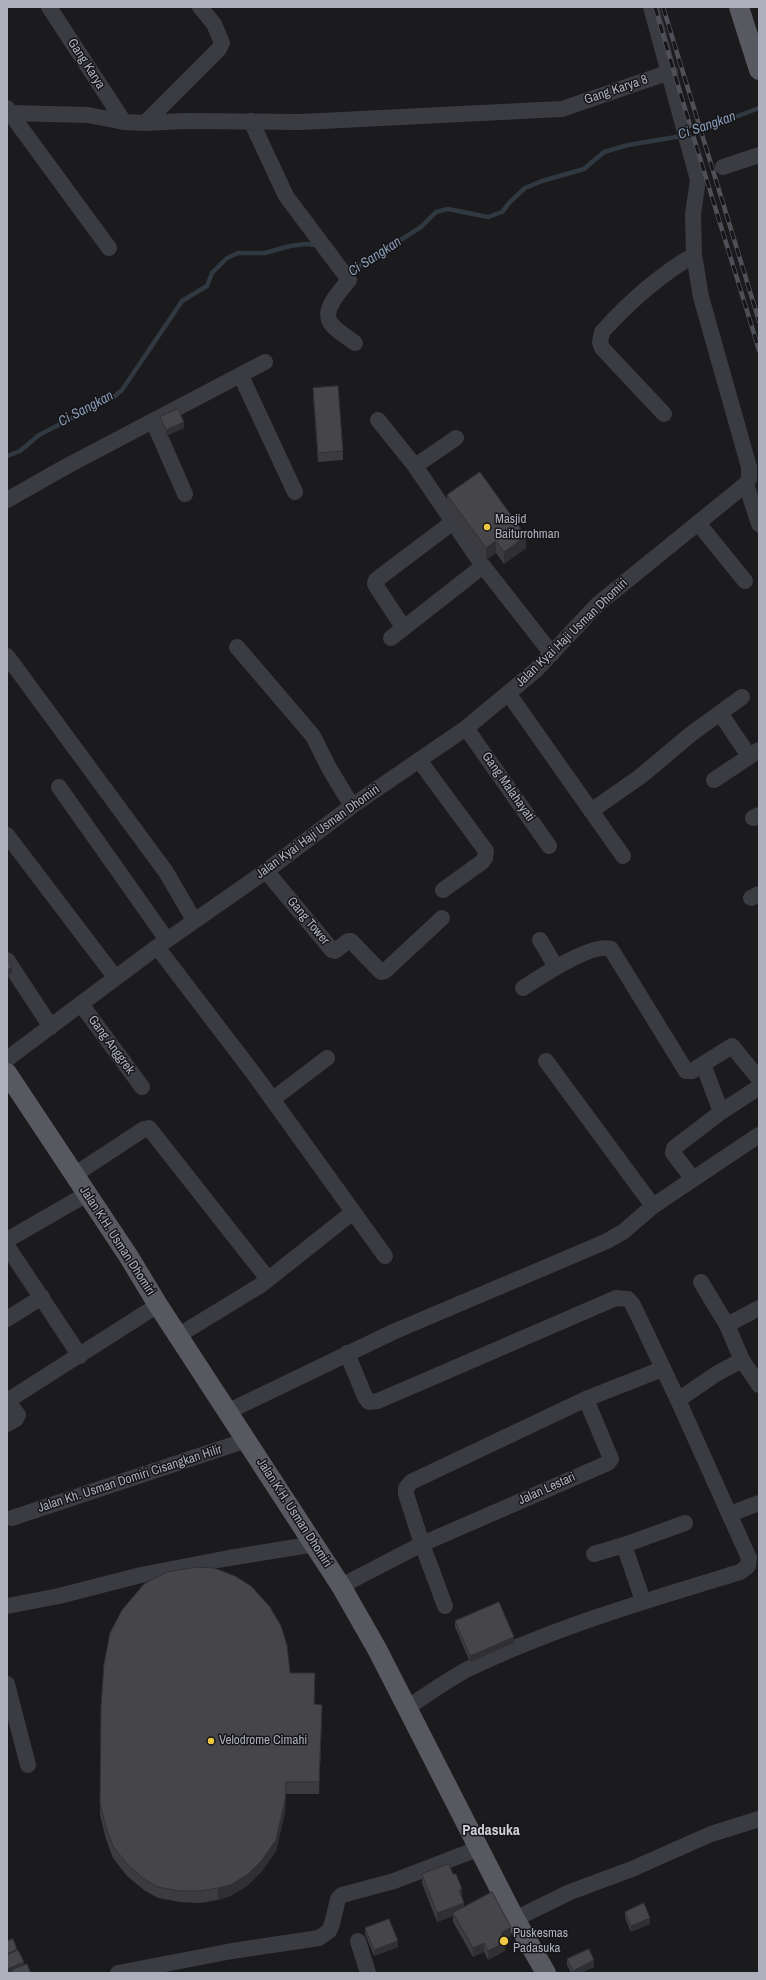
<!DOCTYPE html>
<style>
body{margin:0}
#map{position:relative;width:766px;height:1980px;overflow:hidden;background:#1b1a1d;font-family:"Archivo Narrow",sans-serif}
canvas{display:block}
.frame{position:absolute;inset:0;border:8px solid #adb0bc;pointer-events:none}
</style>
<div id="map">
<canvas width="766" height="1980"></canvas>
<div class="frame"></div>
</div>
<script>
const ctx = document.querySelector('canvas').getContext('2d');
ctx.lineJoin = 'round';
function strokePath(path, color, width, dash) { ctx.strokeStyle = color; ctx.lineWidth = width; ctx.lineCap = dash ? 'butt' : 'round'; ctx.setLineDash(dash || []); ctx.stroke(path); }
function paint(path, color) { ctx.fillStyle = color; ctx.fill(path, 'evenodd'); }
function drawText(font, color, halo, rows, align = 'center') {
  ctx.font = font + ' "Archivo Narrow",sans-serif'; ctx.lineWidth = 3; ctx.setLineDash([]); ctx.textBaseline = 'middle'; ctx.strokeStyle = halo; ctx.fillStyle = color; for (const [text, x, y, turn = 0] of rows) {
    ctx.save(); ctx.translate(x, y); ctx.rotate((+turn || 0) * Math.PI / 180); ctx.textAlign = isNaN(turn) ? turn : align; if (halo) ctx.strokeText(text, 0, 0); ctx.fillText(text, 0, 0); ctx.restore();
  }
}
const stream = new Path2D(`
 M347 274 421 227 436 212 448 209 488 217 502 212 510 202 525 188 542 181 584 169 604 152 628 145 688 135 759 108
 M7 456 20 451 39 435 115 396 122 390 182 301 207 286 212 273 227 258 238 253H265L290 246 306 244 316 245 317 247`);
const minor = new Path2D(`
 M49 7 124 122
 M7 108 10 113 88 115 124 122 145 123 186 121 302 122 562 109 670 72
 M7 113H10L109 248
 M251 121 286 196 349 280C341 290 322 309 330 322 335 331 348 337 355 343
 M145 123 219 49 222 43 214 24 200 7
 M723 167 759 155
 M241 376 295 492
 M664 414 602 348 600 342 602 332C630 301 658 276 694 255
 M378 420 415 466 483 566 552 654
 M153 421 185 494
 M415 466 456 438
 M746 484 759 524
 M7 500 67 466 265 362
 M698 523 745 581
 M403 627 378 589 375 584 376 580 453 522
 M391 638 483 566
 M237 647 313 736 329 768 352 806
 M7 656 166 872 194 920
 M508 693 623 856
 M720 713 749 756
 M466 728 549 846
 M419 760 486 851 485 858 482 862 443 890
 M714 780 759 750
 M59 787 167 940
 M591 811 641 776 691 734 742 697
 M753 818 759 815
 M7 835 115 977
 M266 871 332 950 335 951 348 941H351L381 972 385 971 442 918
 M751 898 759 894
 M540 940 556 967
 M157 947 254 1074 385 1256
 M7 960 51 1027
 M523 988C540 977 593 942 611 949L686 1071H692L732 1046 759 1079
 M81 1004 142 1087
 M7 1059 157 947 266 871 352 806 466 728 536 670 598 604 746 484 749 479V467L701 297 694 255 693 214 698 180 651 7
 M546 1061 653 1206
 M703 1064 721 1112
 M273 1099 327 1058
 M74 1175 144 1129 149 1128 268 1279
 M693 1179 673 1153 674 1148 721 1112 759 1087
 M7 1240 87 1194
 M7 1246 80 1356
 M701 1282 727 1325 742 1360 759 1385
 M7 1319 42 1297
 M727 1325 759 1308
 M179 1335 261 1285 353 1212
 M347 1353 365 1397 369 1402 378 1401 616 1298 628 1299 633 1305 678 1400 749 1558 748 1566 740 1572C648 1600 555 1627 468 1669 447 1680 427 1695 406 1708
 M678 1400 716 1374 742 1360
 M7 1401 158 1305
 M229 1411 393 1332 605 1242 623 1232 653 1206 759 1135
 M7 1424 16 1419 18 1415 7 1401
 M730 1514 759 1503
 M12 1518 247 1440
 M624 1545 643 1601
 M594 1554 624 1545 685 1523
 M341 1586 422 1544 608 1463 611 1459 586 1399
 M7 1606 59 1596 141 1575 229 1558 315 1544
 M445 1606 422 1544 406 1494V1488L411 1482 586 1399 662 1369
 M7 1684 28 1765
 M515 1919 570 1892 632 1869 711 1834 759 1819
 M358 1941 368 1973
 M118 1973 232 1951 319 1938 329 1931 332 1924 338 1899 342 1895 394 1881 480 1848`);
const major = new Path2D(`
 M739 7 759 70
 M7 1073 129 1257 158 1305 341 1586 377 1649 515 1919 546 1973`);
const rail = new Path2D(`
 M655 7C688 122 724 235 759 350
 M663 7 759 321`);
const wall = new Path2D(`
 M313 388 343 451V460L318 462 313 397Z
 M160 417 184 428 166 436 160 423Z
 M447 495 526 548 504 564 496 553 486 560 447 507Z
 M455 1621 514 1643 470 1662 455 1627Z
 M290 1673 315 1685 314 1704 322 1717 319 1794H286L285 1812 276 1851 262 1871 247 1886 230 1896 218 1900 200 1903 180 1902 158 1898 144 1890 127 1876 113 1858 106 1839 100 1815 101 1707Z
 M422 1874 462 1897 464 1907 511 1936 504 1940 505 1951 488 1960 484 1952 473 1957 453 1922V1916L437 1922 422 1883Z
 M625 1912 650 1924 631 1932 625 1918Z
 M365 1928 398 1947 374 1956 365 1934Z
 M567 1959 594 1967 580 1973H571L567 1965Z`);
const shadedWall = new Path2D(`
 M184 422V428L166 436V430Z
 M526 536V548L504 564V552Z
 M496 541V553L486 560V548Z
 M12 967V973L7 976V970Z
 M514 1637V1643L470 1662V1656Z
 M322 1705V1717L319 1794V1782Z
 M286 1782 285 1812 276 1851 262 1871 247 1886 230 1896 218 1900V1888Z
 M462 1889V1898L459 1890Z
 M464 1903V1912L453 1913V1916L437 1922V1913Z
 M650 1918V1924L631 1932V1926Z
 M511 1927V1936L501 1942V1933Z
 M398 1941V1947L374 1956V1950Z
 M505 1942V1951L488 1960V1951Z
 M484 1943V1952L473 1957V1948Z
 M594 1960V1967L580 1973H573V1971Z
 M24 1962V1968L12 1970V1973H7V1969Z`);
const building = new Path2D(`
 M338 386 343 451 318 453 313 388Z
 M178 409 184 422 166 430 160 417Z
 M480 472 526 536 504 552 496 541 486 548 447 495Z
 M7 958 12 967 7 970Z
 M198 1567 214 1568 235 1576 251 1586 270 1607 281 1626 287 1645 290 1673H315L314 1704 322 1705 319 1782H286L285 1800 276 1840 262 1860 247 1875 230 1885 218 1888 200 1891H180L158 1887 144 1879 127 1864 113 1846 106 1827 100 1803 101 1707 104 1664 110 1633 122 1610 144 1584 167 1572Z
 M499 1602 514 1637 470 1656 455 1621Z
 M449 1864 453 1874H456L462 1889 459 1890 464 1903 437 1913 422 1874Z
 M492 1892 511 1927 501 1933 505 1942 488 1951 484 1943 473 1948 453 1913Z
 M644 1903 650 1918 631 1926 625 1912Z
 M389 1919 398 1941 374 1950 365 1928Z
 M13 1939 17 1949 7 1954V1941Z
 M589 1949 594 1960 573 1971 567 1959Z
 M18 1950 24 1962 7 1969V1955Z
 M27 1964 31 1973H13L12 1970Z`);
const markers = [
 [487,527,4,"#eec841"],
 [211,1741,4,"#eec841"],
 [504,1941,5,"#eec841"]
];
const streetNames = [
 ["Gang Karya",86,64,57],
 ["Gang Karya 8",616,90,-19],
 ["Jalan Kyai Haji Usman Dhomiri",572,633,-44],
 ["Gang Malahayati",508,787,55],
 ["Jalan Kyai Haji Usman Dhomiri",318,832,-36],
 ["Gang Tower",308,921,50],
 ["Gang Anggrek",111,1045,54],
 ["Jalan K.H. Usman Dhomiri",117,1241,57],
 ["Jalan Kh. Usman Domiri Cisangkan Hilir",130,1479,-18],
 ["Jalan Lestari",547,1489,-24],
 ["Jalan K.H. Usman Dhomiri",294,1513,57]
];
const poiNames = [
 ["Masjid",495,520],
 ["Baiturrohman",495,535],
 ["Velodrome Cimahi",219,1741],
 ["Puskesmas",513,1934],
 ["Padasuka",513,1949]
];
const waterNames = [
 ["Ci Sangkan",707,126,-19],
 ["Ci Sangkan",375,257,-33],
 ["Ci Sangkan",86,409,-28]
];
const quarterNames = [
 ["Padasuka",491,1831]
];
strokePath(stream, '#303841', 4.5);
strokePath(minor, '#3b3c42', 16);
strokePath(major, '#585861', 20);
strokePath(rail, '#4f5057', 4.5);
strokePath(rail, '#161518', 3, [9]);
paint(wall, '#3b3b40');
paint(shadedWall, '#303034');
paint(building, '#45454a');
strokePath(building, '#303034', 1);
for (const [x, y, r, color] of markers) { const dot = new Path2D(); dot.arc(x, y, r, 0, 2 * Math.PI); ctx.fillStyle = color; ctx.fill(dot); strokePath(dot, '#161518', 1.5); }
drawText('13px', '#adb0bc', '#161518', streetNames);
drawText('13px', '#adb0bc', '#161518', poiNames, 'left');
drawText('italic 14px', '#869ab5', '#161518', waterNames);
drawText('bold 15px', '#ced0d8', '#161518', quarterNames);
</script>
